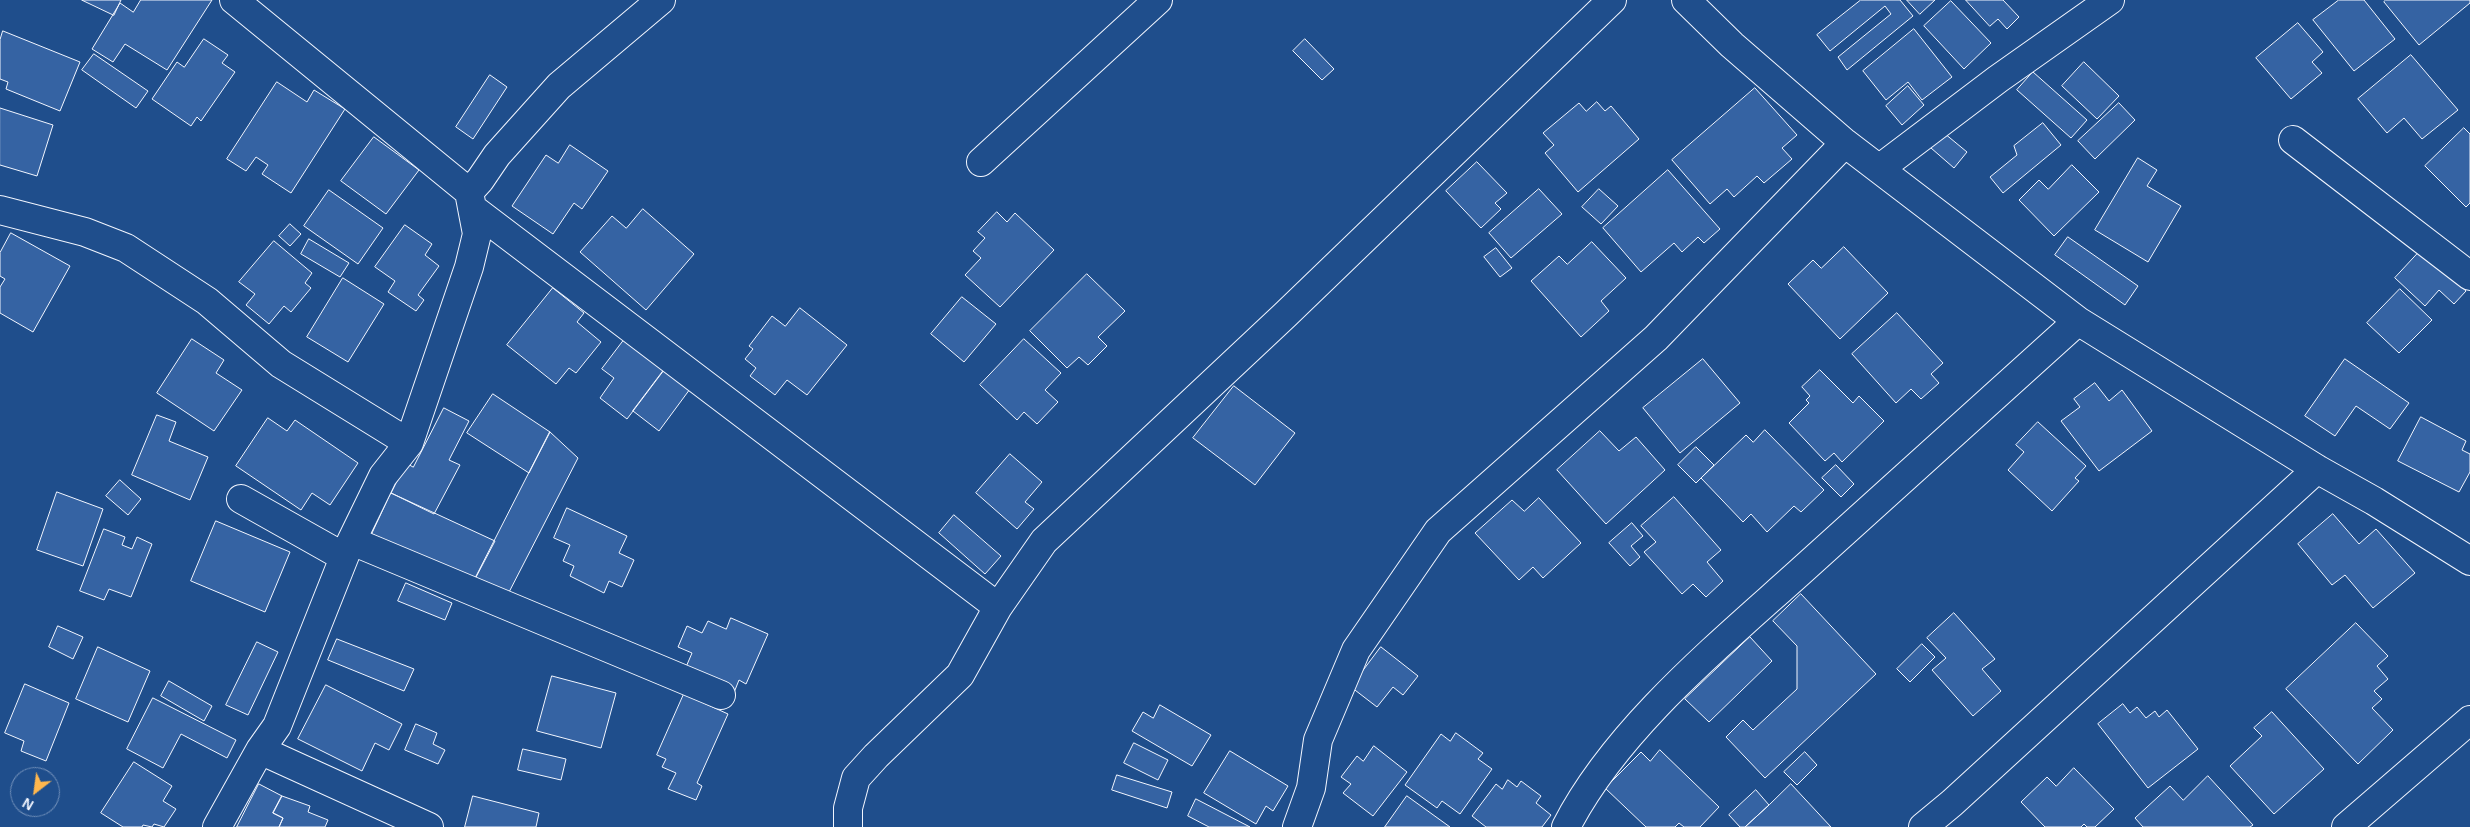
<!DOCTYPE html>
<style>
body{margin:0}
#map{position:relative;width:2470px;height:827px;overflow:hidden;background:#1f4e8c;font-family:Arial,sans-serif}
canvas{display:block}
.north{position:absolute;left:10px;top:767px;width:50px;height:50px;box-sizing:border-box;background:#1f4e8c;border:1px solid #7391ba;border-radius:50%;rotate:210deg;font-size:14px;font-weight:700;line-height:20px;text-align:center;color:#f2f6ff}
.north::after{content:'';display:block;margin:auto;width:18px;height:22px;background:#ffb74d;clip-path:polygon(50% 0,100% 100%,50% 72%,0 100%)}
</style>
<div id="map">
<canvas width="2470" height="827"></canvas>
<div class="north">N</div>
</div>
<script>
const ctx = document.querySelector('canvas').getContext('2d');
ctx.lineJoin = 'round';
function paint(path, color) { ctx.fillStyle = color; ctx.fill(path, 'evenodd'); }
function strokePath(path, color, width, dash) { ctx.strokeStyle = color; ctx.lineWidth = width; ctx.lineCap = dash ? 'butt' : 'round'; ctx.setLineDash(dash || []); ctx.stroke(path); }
const building = new Path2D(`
 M82 0H121L114 15Z
 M141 0H212L167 70 125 44 113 62 92 49 120 3 133 12Z
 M1861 0H1900L1913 16 1847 70 1838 57 1891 14 1885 6 1830 51 1817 35Z
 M1907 0H1935L1920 14Z
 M1966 0H2003L2019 17 2007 29 1998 19 1990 26Z
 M2339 0H2364L2395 39 2354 71 2313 20Z
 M2386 0H2470V3L2419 45 2384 2Z
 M1951 1 1991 43 1964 69 1924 26Z
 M2298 23 2323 52 2312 62 2322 73 2291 99 2256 58Z
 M1914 29 1952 77 1922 100 1908 82 1886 100 1863 71Z
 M3 31 80 62 60 111 6 89 8 82 0 79V40Z
 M204 39 228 55 222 63 235 72 201 121 197 117 191 126 152 99 177 62 184 67Z
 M1305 39 1334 69 1322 80 1293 51Z
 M94 54 148 91 136 108 82 70Z
 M2411 55 2458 110 2422 139 2404 118 2387 133 2358 99Z
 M2084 62 2119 96 2097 119 2062 86Z
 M2033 72 2087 120 2071 138 2017 90Z
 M490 75 507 87 473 139 456 127Z
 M277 82 307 102 314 90 345 109 291 193 262 174 268 165 256 157 246 171 227 159Z
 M1908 86 1924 105 1902 125 1886 106Z
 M1755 88 1797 135 1782 148 1792 159 1764 183 1757 176 1734 197 1727 189 1710 204 1672 160Z
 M1597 102 1605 111 1611 106 1639 139 1578 192 1545 153 1554 145 1543 133 1579 103 1586 111Z
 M2119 103 2135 120 2095 159 2078 141Z
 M0 108 53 125 37 176 0 165Z
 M2043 123 2061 145 2003 193 1990 177 2017 155 2014 146Z
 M2464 128 2470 134V203L2466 207 2425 166Z
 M1944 133 1967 152 1954 168 1931 148Z
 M374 137 419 170 386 214 341 181Z
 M570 145 608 171 582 209 574 203 553 234 512 206 546 155 558 163Z
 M2138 158 2157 170 2147 186 2181 206 2148 262 2095 230Z
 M1477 162 1507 193 1495 203 1501 209 1481 228 1446 191Z
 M2072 165 2099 192 2054 236 2019 200 2039 180 2048 189Z
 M1668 170 1720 229 1704 243 1698 237 1682 252 1674 243 1641 272 1603 228Z
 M1539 189 1562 214 1511 258 1489 233Z
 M1599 189 1618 206 1601 224 1582 207Z
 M329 190 383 228 358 264 304 226Z
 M643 209 694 254 646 310 580 252 612 216 626 228Z
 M997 212 1007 222 1015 213 1054 250 1000 307 965 275 981 258 973 251 985 238 978 232Z
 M290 224 301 234 290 246 279 236Z
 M405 225 432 244 425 255 439 266 418 295 424 300 416 311 388 292 395 281 375 267Z
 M11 233 70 266 33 332 0 313V287L5 279 0 276V253Z
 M2068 237 2138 286 2125 305 2055 255Z
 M309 239 349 263 340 277 301 254Z
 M274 241 312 273 305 283 311 288 291 312 284 306 269 324 246 305 255 294 239 282Z
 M1592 242 1626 278 1601 301 1609 311 1581 337 1531 281 1559 256 1567 264Z
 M1844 247 1888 293 1840 339 1788 284 1813 260 1821 268Z
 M1496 248 1512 268 1500 277 1484 257Z
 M2421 250 2466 291 2454 304 2439 290 2425 306 2395 278Z
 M1087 274 1125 311 1098 337 1107 346 1088 365 1079 357 1067 368 1030 331Z
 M343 278 384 304 348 362 307 337Z
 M553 288 584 313 577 322 601 342 576 373 569 368 556 384 507 345Z
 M2400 289 2432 320 2399 353 2367 323Z
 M962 297 996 324 964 362 931 334Z
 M800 308 847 345 807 395 787 380 775 395 750 376 756 368 745 359 753 349 749 346 772 316 785 326Z
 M1897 313 1943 363 1931 374 1939 383 1921 399 1911 389 1896 403 1852 354Z
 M192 339 224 360 216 373 242 390 214 431 157 393Z
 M1024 339 1061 373 1045 390 1058 402 1037 424 1024 412 1017 420 980 385Z
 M624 340 664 370 627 419 600 398 614 378 602 369Z
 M1703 359 1740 403 1680 453 1643 408Z
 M2345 359 2409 403 2390 429 2356 406 2335 436 2305 416Z
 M664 370 690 389 659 431 633 411Z
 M1820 370 1853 403 1859 396 1884 421 1842 462 1834 453 1825 461 1789 423 1809 403 1806 400 1810 396 1802 387Z
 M2095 383 2109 401 2122 390 2152 431 2099 471 2061 421 2080 407 2074 399Z
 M1234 386 1295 433 1255 485 1193 438Z
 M493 394 550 432 529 473 467 433Z
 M444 408 469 421 449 460 460 465 434 514 391 493 406 463 413 467Z
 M157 415 176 422 169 441 208 457 190 500 132 475Z
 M2421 417 2466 441 2462 450 2470 454V472L2459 492 2398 461Z
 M268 418 287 431 295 420 358 463 330 505 312 493 301 510 236 466Z
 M2038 422 2086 466 2075 478 2079 481 2052 511 2008 470 2024 452 2016 445Z
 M1765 430 1824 490 1801 512 1794 506 1767 532 1751 514 1743 522 1701 478 1746 435 1753 442Z
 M1600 431 1619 451 1636 437 1665 470 1606 524 1557 470Z
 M550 432 578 458 506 598 474 581Z
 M1696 447 1714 465 1696 483 1678 465Z
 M1010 454 1042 482 1025 502 1034 509 1017 529 976 493Z
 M1836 465 1854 484 1841 497 1822 478Z
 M120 480 141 499 128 515 106 496Z
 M57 492 103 509 83 566 37 550Z
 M391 493 495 541 474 581 372 534Z
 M1674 497 1721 550 1707 562 1723 581 1706 597 1693 584 1682 594 1644 552 1656 542 1641 526Z
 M1539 498 1581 543 1543 578 1533 567 1519 580 1475 533 1512 500 1524 511Z
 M567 508 627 536 619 553 634 560 622 587 609 581 604 593 570 576 574 566 563 561 570 545 554 538Z
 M2333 514 2359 544 2376 529 2415 573 2373 608 2345 575 2332 585 2298 544Z
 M954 515 1001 556 985 574 939 533Z
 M216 521 290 552 265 612 191 581Z
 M1632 523 1643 536 1631 546 1640 557 1630 566 1609 543Z
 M104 529 125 537 122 545 132 549 137 537 152 544 131 597 109 589 104 600 80 591Z
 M406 583 452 603 445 620 398 601Z
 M1801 594 1876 674 1765 778 1726 737 1743 720 1753 730 1797 689V646L1773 621Z
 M1954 613 1995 659 1982 669 2001 691 1973 716 1932 670 1946 658 1927 638Z
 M731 618 768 634 746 684 739 680 733 695 683 674 692 653 678 647 687 626 702 633 708 621 726 629Z
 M2356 623 2388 656 2377 666 2388 679 2374 691 2382 699 2372 708 2393 730 2358 764 2286 689Z
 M58 626 83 637 73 659 49 647Z
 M1750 637 1772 661 1709 722 1685 699Z
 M337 639 414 669 404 691 328 660Z
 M257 642 278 652 248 715 226 705Z
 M1922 644 1935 657 1910 682 1897 669Z
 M98 647 150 671 128 722 76 699Z
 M1381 647 1418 676 1403 695 1393 687 1377 707 1351 687Z
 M552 676 616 693 601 748 537 731Z
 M169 681 212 706 204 721 161 696Z
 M25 684 69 703 46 761 21 751 24 741 5 733Z
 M326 685 402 724 389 750 375 743 362 771 298 739Z
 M684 694 728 714 697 783 702 786 696 800 668 789 676 773 662 767 666 759 657 755Z
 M153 698 236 740 227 758 181 734 163 768 127 749Z
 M2123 704 2130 713 2137 707 2146 718 2155 711 2159 717 2167 710 2198 749 2148 788 2098 724Z
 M1160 705 1211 735 1192 766 1132 731 1143 712 1153 718Z
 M2272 712 2324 769 2274 814 2230 766 2262 736 2254 728Z
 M416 724 437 733 433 744 445 750 438 764 405 750Z
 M1456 733 1483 753 1478 759 1492 769 1460 814 1442 801 1437 808 1405 785 1441 734 1450 741Z
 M1134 743 1168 760 1158 780 1124 763Z
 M1374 746 1407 772 1373 816 1343 793 1351 784 1341 777 1357 756 1363 761Z
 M523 749 566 759 561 780 518 770Z
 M1660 750 1719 807 1700 827H1684L1679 823 1675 827H1646L1605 788 1641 752 1650 761Z
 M1230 751 1288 786 1273 811 1266 806 1256 824 1204 793Z
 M1805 752 1817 765 1797 785 1784 772Z
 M134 762 172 786 163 801 176 809 164 827 154 824 152 827 143 825 142 827H123L101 813Z
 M2074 768 2114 809 2095 827H2087L2084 824 2081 827H2045L2021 802 2047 777 2056 786Z
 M1117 775 1172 792 1167 808 1112 790Z
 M2208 776 2253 825 2250 827H2143L2135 818 2170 786 2183 800Z
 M1508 780 1517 787 1521 781 1541 796 1536 803 1551 815 1542 827H1486L1472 816 1496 784 1502 789Z
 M259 784 282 796 273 813 283 818 279 827H237Z
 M1791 784 1831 827H1745L1769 805Z
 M1756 790 1769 805 1745 827H1740L1729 815Z
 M282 796 310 806 308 812 328 820 325 827H279L283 818 273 813Z
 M473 796 539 813 536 827H465Z
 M1407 796 1450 827H1385Z
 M1196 799 1250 827H1209L1188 816Z`);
const minor = new Path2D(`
 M234 0 469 192
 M1686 0 1732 45 1845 143 2078 321 2317 469 2374 501 2470 561
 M2293 140 2470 276
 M981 162 1158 0
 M1879 169 1998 79 2110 0
 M472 208 998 607
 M0 210 85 232 126 248 207 301 281 364 409 443
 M241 499 344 557
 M352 541 721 695
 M260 750 429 827
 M217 827 260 750 277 726 347 550 383 476 409 443 469 267 477 234 469 192 480 180 497 155 559 86 661 0
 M848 827V808L856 778 876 756 960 675 998 607 1044 541 1285 315 1612 0
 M1297 827 1311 788 1318 740 1356 650 1438 531 1656 338 1845 143
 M1566 827C1616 729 1719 645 1800 572 1893 488 1986 405 2078 321
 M1923 827 1952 803 2317 469
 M2346 827 2470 720`);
paint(building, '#3563a3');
strokePath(building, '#f2f6ff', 1);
strokePath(minor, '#f2f6ff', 30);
strokePath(minor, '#1f4e8c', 28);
</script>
